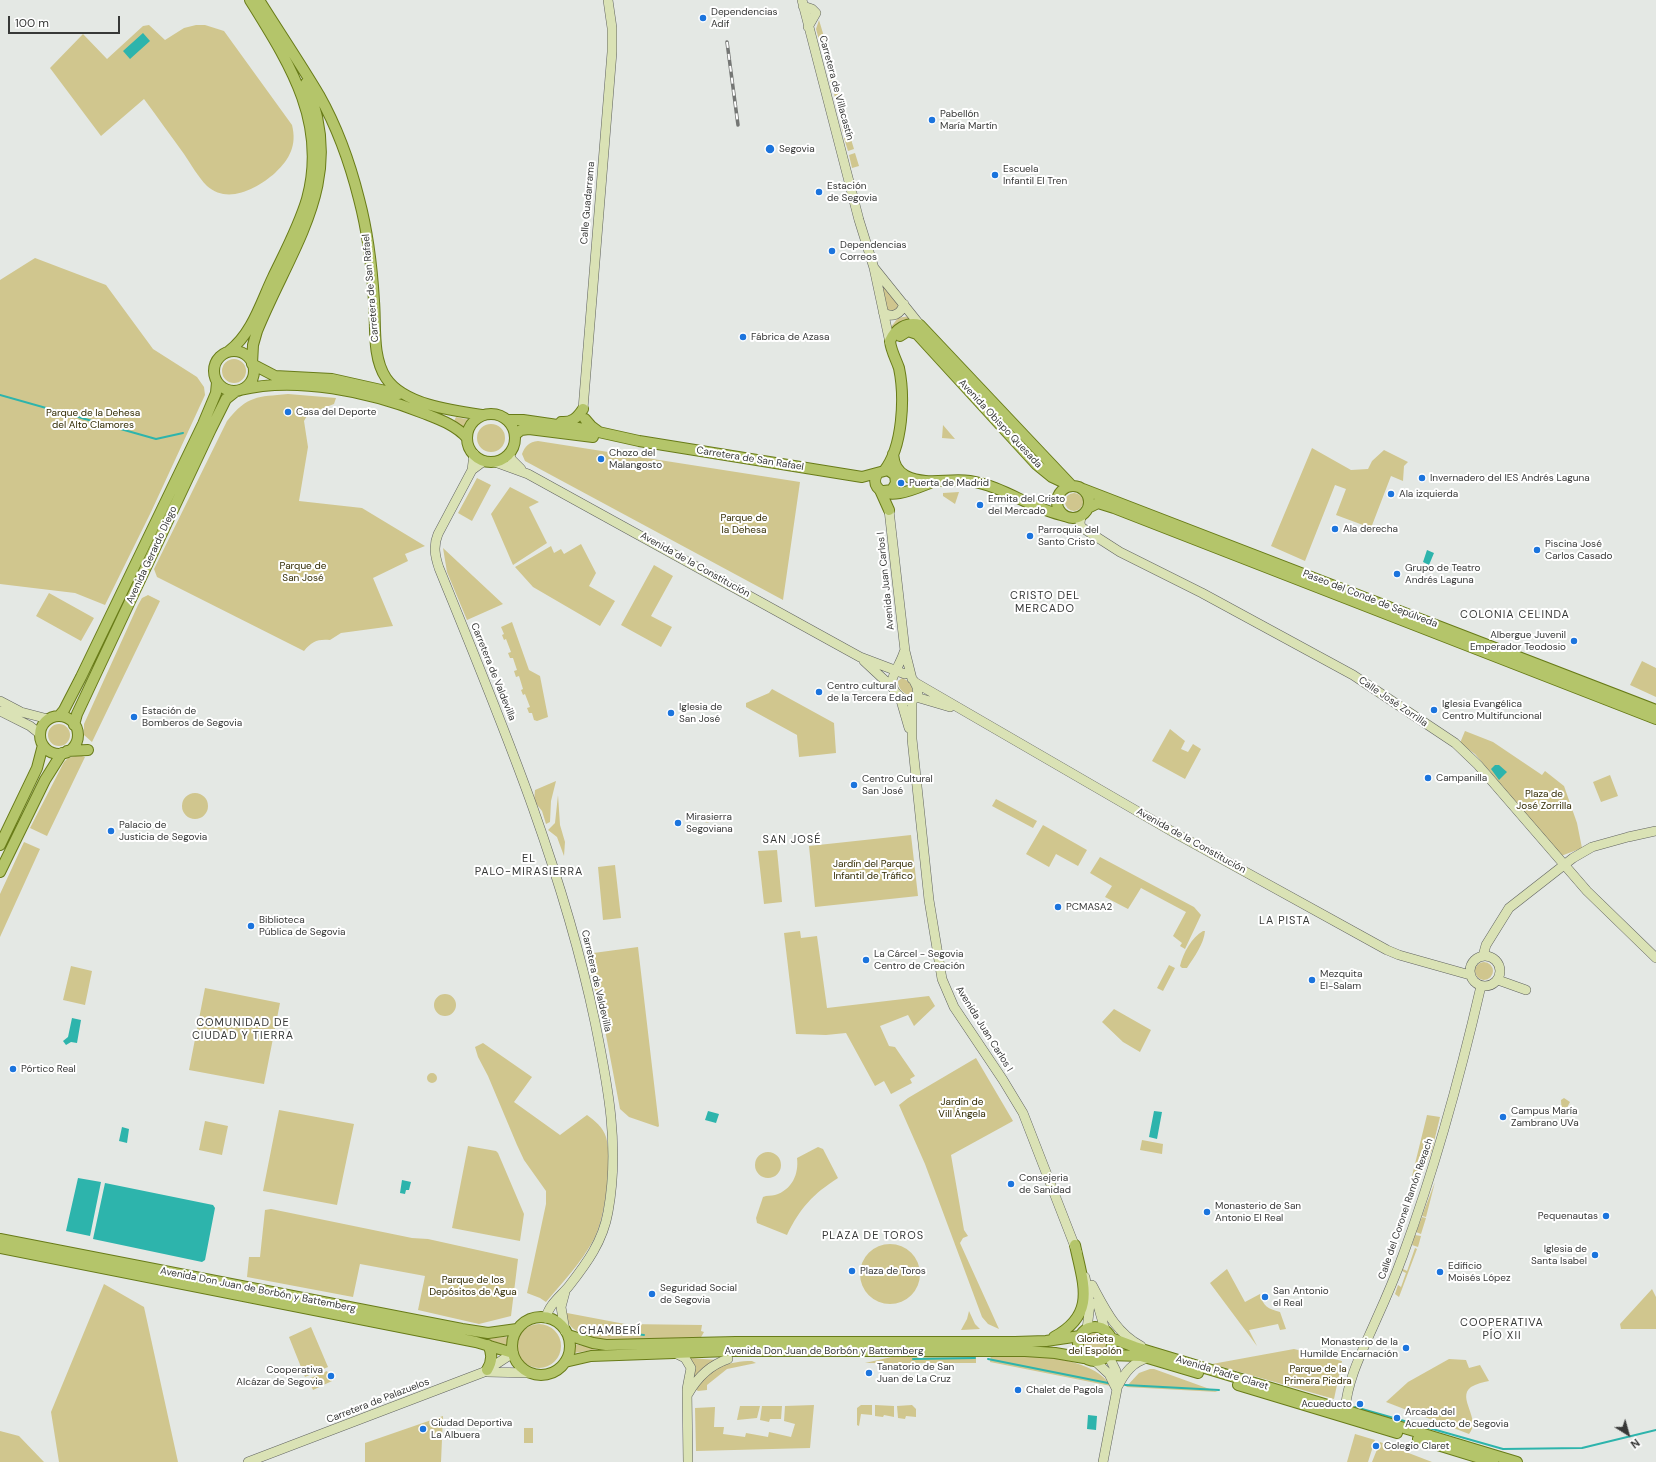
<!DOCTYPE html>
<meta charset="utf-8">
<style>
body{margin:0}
#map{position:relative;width:1656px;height:1462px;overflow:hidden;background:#e4e8e4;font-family:"DM Sans",sans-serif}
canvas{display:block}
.north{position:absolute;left:1608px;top:1414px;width:40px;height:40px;-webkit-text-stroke:3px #fff;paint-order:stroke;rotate:143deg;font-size:11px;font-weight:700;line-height:16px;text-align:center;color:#373837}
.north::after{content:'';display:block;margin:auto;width:14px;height:18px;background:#373837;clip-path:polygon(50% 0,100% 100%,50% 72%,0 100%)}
.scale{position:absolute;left:8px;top:16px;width:112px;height:18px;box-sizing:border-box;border:2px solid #373837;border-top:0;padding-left:5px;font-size:12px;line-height:14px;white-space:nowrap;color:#373837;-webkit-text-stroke:3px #fff;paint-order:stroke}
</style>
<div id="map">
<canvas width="1656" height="1462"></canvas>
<div class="north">N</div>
<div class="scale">100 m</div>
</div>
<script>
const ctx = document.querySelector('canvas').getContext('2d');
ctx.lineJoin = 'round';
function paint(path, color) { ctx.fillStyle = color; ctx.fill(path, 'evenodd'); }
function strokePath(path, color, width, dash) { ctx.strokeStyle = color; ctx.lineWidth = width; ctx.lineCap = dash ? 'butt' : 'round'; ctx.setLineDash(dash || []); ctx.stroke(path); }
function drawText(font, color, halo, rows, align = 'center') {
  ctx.font = font + ' "DM Sans",sans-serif'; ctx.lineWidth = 4; ctx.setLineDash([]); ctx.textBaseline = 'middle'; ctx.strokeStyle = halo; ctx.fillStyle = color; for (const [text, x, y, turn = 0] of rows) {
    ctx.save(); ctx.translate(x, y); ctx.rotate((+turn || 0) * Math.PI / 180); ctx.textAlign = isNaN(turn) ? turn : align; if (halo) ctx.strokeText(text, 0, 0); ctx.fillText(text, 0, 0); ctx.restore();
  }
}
const green = new Path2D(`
 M819 20 828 50 822 51 816 29Z
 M149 25 165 40 184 28 196 25H205L224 31 292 125C297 145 290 159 275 173 258 188 228 205 207 186 198 177 191 164 184 154 171 136 158 118 144 99L101 136 50 68 83 34 107 59 143 26Z
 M829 57 843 107 838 108 824 58Z
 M846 118 849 131 843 133 840 120Z
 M850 136 854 149 848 151 844 138Z
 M855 153 859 166 852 168 849 155Z
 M35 258 106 285 153 349 197 377 204 387 205 395 151 512 105 605 75 593 0 584V280Z
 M882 283 899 304 898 308 892 312 887 310 881 287Z
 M909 316 911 318 891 334 890 328 898 318Z
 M222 371a12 12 0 1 1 24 0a12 12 0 1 1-24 0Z
 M288 394 336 398 334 404 308 414 304 421 308 447 299 501 362 508 425 546 405 554 408 561 373 578 393 626 341 633 330 640C318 639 312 641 304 651L157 577 154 569 227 421C248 395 257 397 288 394Z
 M456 417 470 420 465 428 454 421Z
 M477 438a14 14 0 1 1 28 0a14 14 0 1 1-28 0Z
 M943 425 955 439 942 438Z
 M538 441 800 482 783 600 525 461 522 454C525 446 529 442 538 441Z
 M1312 448 1351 470 1368 469 1372 461 1384 450 1408 462 1404 466 1403 481 1391 476 1371 528 1336 515 1346 489 1335 485 1305 561 1271 546Z
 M477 478 491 485 472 521 458 513Z
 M510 487 539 502 529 507 547 543 513 565 491 514Z
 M959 492 955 504 943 496V493Z
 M1065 502a9 9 0 1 1 18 0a9 9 0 1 1-18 0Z
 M581 544 596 573 589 586 615 601 600 626 533 587 515 567 551 546 554 553 561 549 564 554Z
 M443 548 503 604 467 620 447 572Z
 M654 565 673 576 651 616 672 627 661 647 621 625Z
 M49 593 94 618 81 641 36 616Z
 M148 595 160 601 92 742 84 735V724L138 605 142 598Z
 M512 622 529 670 540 676 548 717 537 721 534 720 532 713H529L527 708 530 707 525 694 523 695 521 690 523 689 519 676 516 677 514 671 517 670 513 658H510L508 653 511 652 506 639 504 640 502 635 504 634 501 627Z
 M1642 661 1656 668V697L1630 685Z
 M902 678C908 680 913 685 913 692L910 695C903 694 898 688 898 681Z
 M772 689 834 723 836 753 799 757 797 735 746 707V703L769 693Z
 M48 735a11 11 0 1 1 22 0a11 11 0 1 1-22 0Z
 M1170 729 1185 741 1181 749 1188 752 1193 744 1201 749 1185 779 1152 761Z
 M1465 731 1493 742 1542 775 1545 771 1564 786 1577 823 1582 848 1561 856 1475 754 1460 743Z
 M79 755 85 757 47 836 30 828 64 762 68 758Z
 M1610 775 1618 796 1601 802 1593 782Z
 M556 781 551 801 550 822 546 824 542 811 534 801 535 790Z
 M182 806a13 13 0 1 1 26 0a13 13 0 1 1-26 0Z
 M558 795 560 825 565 842 564 856 557 837 548 830 555 823Z
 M996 799 1037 821 1033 828 992 806Z
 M688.5 816a4.5 4.5 0 1 1 9 0a4.5 4.5 0 1 1-9 0Z
 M702.5 818a4.5 4.5 0 1 1 9 0a4.5 4.5 0 1 1-9 0Z
 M1043 825 1087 850 1078 866 1056 854 1049 867 1026 854Z
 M911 835 918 896 815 907 809 846Z
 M24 842 40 849 0 937V894Z
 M777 850 782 902 764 904 758 851Z
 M1100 857 1194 907 1201 915 1185 949 1180 946 1182 943 1173 936 1186 912 1141 888 1128 909 1105 897 1112 886 1090 873Z
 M615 865 621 918 603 920 598 867Z
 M800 931 801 938 817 936 827 1008 929 996 935 1006 914 1026 908 1015 880 1026 889 1046 895 1047 915 1076 910 1079 912 1083 891 1094 884 1081 875 1086 846 1033 826 1035 796 1034 784 933Z
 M1203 931H1205C1204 944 1194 957 1187 968H1182L1180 966C1183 953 1192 937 1203 931Z
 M638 947 659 1126 658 1127 629 1117 620 1109 605 1030 586 954Z
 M1475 971a9 9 0 1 1 18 0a9 9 0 1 1-18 0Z
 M1169 965 1175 968 1163 991 1157 988Z
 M71 966 92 971 85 1005 63 1000Z
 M205 988 280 1003 264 1084 189 1070Z
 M434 1005a11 11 0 1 1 22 0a11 11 0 1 1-22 0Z
 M1114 1009 1151 1030 1140 1052 1123 1042 1102 1022Z
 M483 1043 532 1077 514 1102 560 1135 587 1115C595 1121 603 1127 606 1137 613 1160 605 1219 594 1239 581 1263 563 1282 546 1302L540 1298 527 1293 546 1204V1191L524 1160 517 1145 488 1076 478 1057 475 1047Z
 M976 1058 1013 1121 951 1155 964 1230 968 1236 963 1238 960 1243 999 1329 988 1324 982 1317 925 1164 899 1105 908 1098Z
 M427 1078a5 5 0 1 1 10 0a5 5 0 1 1-10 0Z
 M1564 1098 1570 1102 1562 1117 1561 1100Z
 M279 1110 354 1124 337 1205 263 1191Z
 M1427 1115 1440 1117 1432 1150 1423 1172 1412 1176Z
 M205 1121 228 1126 222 1155 199 1150Z
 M1142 1140 1163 1144 1162 1154 1140 1150Z
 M468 1146 496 1151 498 1153 524 1214 520 1241 452 1228Z
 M818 1147 823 1149 838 1178C813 1194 800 1208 787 1235L757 1223 756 1218 763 1197C767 1195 771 1196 775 1195 792 1190 799 1174 797 1158Z
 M755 1165a13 13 0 1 1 26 0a13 13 0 1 1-26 0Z
 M1435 1182 1426 1217 1422 1216Z
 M271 1209 412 1238 428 1239 518 1259 511 1316 479 1324 418 1310 425 1276 360 1264 353 1297 247 1277 249 1257H260L265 1210Z
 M1422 1217 1426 1218 1421 1234 1416 1232Z
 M1415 1235 1421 1236 1418 1247 1412 1245Z
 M860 1274a30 30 0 1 1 60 0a30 30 0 1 1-60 0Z
 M1415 1248 1417 1249 1399 1297 1395 1294 1398 1285 1401 1287 1406 1273 1402 1271 1403 1269 1407 1271Z
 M1227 1269 1245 1302 1260 1294C1263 1306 1268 1309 1280 1312L1286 1329 1280 1330 1278 1324 1249 1330 1257 1346 1210 1283Z
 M104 1284 144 1307 178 1462H59L51 1412Z
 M1652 1289 1656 1297V1329H1621L1620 1324Z
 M969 1311 975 1324 980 1329 961 1330 967 1319Z
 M567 1313 625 1324 702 1325 701 1331 704 1332 700 1339 602 1341C589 1338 564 1330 567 1313Z
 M517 1346a22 22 0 1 1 44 0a22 22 0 1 1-44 0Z
 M311 1327 328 1367 305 1377 289 1337Z
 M1083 1345a12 12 0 1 1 24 0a12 12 0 1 1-24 0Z
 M507 1337V1347L499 1343 482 1338Z
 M574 1344 599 1349 574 1353Z
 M1294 1349 1342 1361 1334 1399 1212 1364Z
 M938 1354H976V1363H865L896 1356Z
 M991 1354C1024 1356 1091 1354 1111 1386L990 1362Z
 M689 1358 718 1360 690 1383Z
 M1449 1359 1466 1360 1469 1368 1480 1365 1489 1381C1483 1382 1476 1384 1471 1387 1456 1398 1482 1419 1469 1434L1386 1402 1408 1382Z
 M752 1361 756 1363 727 1369 707 1385V1390L698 1391 695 1389C706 1368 730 1361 752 1361Z
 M1150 1369H1154L1218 1392 1126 1387 1139 1373Z
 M327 1371 332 1381 313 1390 308 1379Z
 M814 1405 810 1448 696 1451 695 1408 715 1407 714 1427H724L723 1434 745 1437 746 1433 768 1437 769 1432 791 1437 795 1424 784 1421 785 1406Z
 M861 1405H872V1415L861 1414 859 1426 857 1425V1408Z
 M875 1405 894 1406V1417L884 1415 883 1417 875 1416Z
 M912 1405 916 1409V1417L906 1416 905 1419 898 1418 897 1406Z
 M740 1406H760L757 1418 737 1420Z
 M762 1406H782L781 1419H770L769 1422 760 1420Z
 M443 1416 441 1462H365V1443Z
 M524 1428H533V1443H524Z
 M0 1431 19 1436 44 1462H0Z
 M1355 1434 1375 1440 1368 1462H1347Z
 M1380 1442 1432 1462H1372Z`);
const water = new Path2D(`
 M143 33 150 41 130 59 123 51Z
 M1427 550 1434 553 1429 565 1423 562Z
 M1495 765H1499L1507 772 1499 780 1491 769Z
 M72 1018 81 1020 77 1043 71 1042 66 1045 63 1041 68 1037Z
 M708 1111 719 1114 716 1123 705 1120Z
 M1154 1111 1162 1112 1157 1139 1149 1137Z
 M122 1127 129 1129 127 1143 119 1141Z
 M78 1178 101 1182 90 1236 66 1231Z
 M402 1180 411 1182 409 1190H406L405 1194 400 1193Z
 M105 1183 213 1205 215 1208 205 1260 202 1262 93 1239Z
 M1088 1415 1097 1416 1096 1430 1087 1429Z`);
const stream = new Path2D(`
 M0 395 156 439 183 433
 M635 1334 644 1335
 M913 1359 975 1358
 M988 1359 1108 1383
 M1125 1385 1219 1390
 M1355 1407 1503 1449 1582 1448 1656 1430`);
const secondary = new Path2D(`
 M802 0 859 220 874 268 890 343
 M803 6 812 9 816 13 808 27
 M875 269 920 325
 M883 312C892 319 901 314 904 304
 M583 409 612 52V28L608 0
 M474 454 472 470 438 534C433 546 435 556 439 568 499 716 562 865 595 1022 608 1086 620 1147 608 1212 603 1241 587 1263 569 1286 561 1296 549 1304 546 1318
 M509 454 512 460 521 469
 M495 462 528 474 860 657 905 674
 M472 470 484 461
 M889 510 905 651 912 679
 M1081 516 1080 523 1081 527 1120 552 1202 593 1353 675 1455 743 1478 765 1587 891 1656 958
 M904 652C902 660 892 676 892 681 891 690 901 700 909 701L914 699 918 695 917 687 914 681
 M864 661 893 688
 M916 683 1173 832 1387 950 1399 955 1470 975
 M900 697 909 728
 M916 697 950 707
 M0 701 21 712 48 719
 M912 701V739L929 900 942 979 954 1007 1003 1080 1023 1113 1077 1252
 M0 711 30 726 40 734
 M1470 971a15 15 0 1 1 30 0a15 15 0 1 1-30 0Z
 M1483 956 1486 945 1509 908 1573 858 1592 847 1628 837 1656 831
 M1498 980 1526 990
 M1085 1277 1090 1304 1087 1329
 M1092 1285C1105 1309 1116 1333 1141 1346
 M565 1292 561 1307 565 1331
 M1097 1302 1105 1330
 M675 1353 685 1358 691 1368 687 1389 688 1462
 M1095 1361 1109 1374 1116 1388
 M487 1372 530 1373
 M1118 1386C1125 1372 1133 1362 1148 1358
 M688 1394C697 1378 710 1365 728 1359
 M1345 1410C1348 1377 1363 1350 1376 1320 1386 1298 1395 1277 1403 1255 1435 1168 1460 1077 1481 986
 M248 1462 484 1372 513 1353
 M1103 1462 1117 1389 1116 1371 1108 1355`);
const primary = new Path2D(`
 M259 0C279 32 300 63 319 95 337 127 350 163 359 199 368 233 372 267 374 301 376 326 372 357 386 378 404 405 454 411 483 415
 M900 336 908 331 917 334 1036 464 1052 477 1069 485
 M214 371a20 20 0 1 1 40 0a20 20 0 1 1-40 0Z
 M229 351C252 334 261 302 273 277 285 252 299 226 307 199 328 122 289 63 250 0
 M252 364 253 345 257 331C292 245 348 180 306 83
 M252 364 275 376 332 379 399 394
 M240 390C296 376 370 392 423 413 438 419 456 425 467 438
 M467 438a24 24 0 1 1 48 0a24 24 0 1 1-48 0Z
 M585 419 591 426 599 432
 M507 420H523L585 429 639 441 862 477 888 470 895 475 896 483 892 490 884 491
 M561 422C572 423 577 418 583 409
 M515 435 521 430 529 429 593 437
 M893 454C894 464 897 471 906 476 927 486 948 478 970 481 1003 486 1031 509 1065 516
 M884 471C903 447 905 397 899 368 896 359 891 351 890 341 895 329 907 321 920 325L1072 486
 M878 473C875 477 874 483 877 487 888 502 917 488 930 483
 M1057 502a16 16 0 1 1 32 0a16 16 0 1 1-32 0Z
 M1083 489 1656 710
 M880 490 889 510
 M1088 508 1098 503 1114 508 1656 719
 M59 716 64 710 81 677 203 424 216 393 217 382
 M40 735a19 19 0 1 1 38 0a19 19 0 1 1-38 0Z
 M74 725 77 714 211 429 226 399 236 391
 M67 751 88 750
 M0 845 37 768 43 745
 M0 872 45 780 62 753
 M0 1239 462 1329 488 1333 517 1329
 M0 1248 476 1342 513 1353
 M512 1346a29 29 0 1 1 58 0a29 29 0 1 1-58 0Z
 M1078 1344a17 17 0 1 1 34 0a17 17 0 1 1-34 0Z
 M568 1335 593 1343 606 1345 736 1342H1015L1046 1341 1080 1336
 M1054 1337C1097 1314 1083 1284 1075 1245
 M1111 1338 1135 1347 1517 1462
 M1108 1355 1141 1356 1198 1373
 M565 1362 591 1356 729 1351H1025L1055 1353 1084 1358
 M487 1370C492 1362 493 1354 488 1345
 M1238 1385 1397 1433
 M1418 1439 1493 1462`);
const rail = new Path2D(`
 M727 42 738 125`);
const markers = [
 [703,18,4,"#1b74dd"],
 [932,120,4,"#1b74dd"],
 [770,149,5,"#1b74dd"],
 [995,175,4,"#1b74dd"],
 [819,192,4,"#1b74dd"],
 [832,251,4,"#1b74dd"],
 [743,337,4,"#1b74dd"],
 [288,412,4,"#1b74dd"],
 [601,459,4,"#1b74dd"],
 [1422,478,4,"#1b74dd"],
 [901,483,4,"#1b74dd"],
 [1391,494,4,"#1b74dd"],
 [980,505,4,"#1b74dd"],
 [1335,529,4,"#1b74dd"],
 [1030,536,4,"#1b74dd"],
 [1537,550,4,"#1b74dd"],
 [1397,574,4,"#1b74dd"],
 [1574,641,4,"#1b74dd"],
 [819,692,4,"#1b74dd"],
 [1434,710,4,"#1b74dd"],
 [671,713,4,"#1b74dd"],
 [134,717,4,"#1b74dd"],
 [1428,778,4,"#1b74dd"],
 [854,785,4,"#1b74dd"],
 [678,823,4,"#1b74dd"],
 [111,831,4,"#1b74dd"],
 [1058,907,4,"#1b74dd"],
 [251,926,4,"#1b74dd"],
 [866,960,4,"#1b74dd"],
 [1312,980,4,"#1b74dd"],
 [13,1069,4,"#1b74dd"],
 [1503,1117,4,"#1b74dd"],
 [1011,1184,4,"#1b74dd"],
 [1207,1212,4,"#1b74dd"],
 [1606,1216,4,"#1b74dd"],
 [1595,1255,4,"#1b74dd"],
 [852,1271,4,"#1b74dd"],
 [1440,1272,4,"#1b74dd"],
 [652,1294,4,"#1b74dd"],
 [1265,1297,4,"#1b74dd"],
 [1406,1348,4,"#1b74dd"],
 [869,1373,4,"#1b74dd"],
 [331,1376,4,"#1b74dd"],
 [1018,1390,4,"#1b74dd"],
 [1360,1404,4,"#1b74dd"],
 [1397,1418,4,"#1b74dd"],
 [423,1429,4,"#1b74dd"],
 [1376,1446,4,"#1b74dd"]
];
const poiNames = [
 ["Dependencias",711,12],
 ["Adif",711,24],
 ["Pabellón",940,114],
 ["María Martín",940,126],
 ["Segovia",779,149],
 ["Escuela",1003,169],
 ["Infantil El Tren",1003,181],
 ["Estación",827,186],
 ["de Segovia",827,198],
 ["Dependencias",840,245],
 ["Correos",840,257],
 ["Fábrica de Azasa",751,337],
 ["Casa del Deporte",296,412],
 ["Chozo del",609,453],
 ["Malangosto",609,465],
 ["Invernadero del IES Andrés Laguna",1430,478],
 ["Puerta de Madrid",909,483],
 ["Ala izquierda",1399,494],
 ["Ermita del Cristo",988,499],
 ["del Mercado",988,511],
 ["Ala derecha",1343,529],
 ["Parroquia del",1038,530],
 ["Santo Cristo",1038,542],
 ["Piscina José",1545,544],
 ["Carlos Casado",1545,556],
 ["Grupo de Teatro",1405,568],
 ["Andrés Laguna",1405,580],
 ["Albergue Juvenil",1566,635,"right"],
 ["Emperador Teodosio",1566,647,"right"],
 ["Centro cultural",827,686],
 ["de la Tercera Edad",827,698],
 ["Iglesia Evangélica",1442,704],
 ["Centro Multifuncional",1442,716],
 ["Iglesia de",679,707],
 ["San José",679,719],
 ["Estación de",142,711],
 ["Bomberos de Segovia",142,723],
 ["Campanilla",1436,778],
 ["Centro Cultural",862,779],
 ["San José",862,791],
 ["Mirasierra",686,817],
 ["Segoviana",686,829],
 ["Palacio de",119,825],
 ["Justicia de Segovia",119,837],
 ["PCMASA2",1066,907],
 ["Biblioteca",259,920],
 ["Pública de Segovia",259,932],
 ["La Cárcel - Segovia",874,954],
 ["Centro de Creación",874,966],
 ["Mezquita",1320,974],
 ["El-Salam",1320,986],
 ["Pórtico Real",21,1069],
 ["Campus María",1511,1111],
 ["Zambrano UVa",1511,1123],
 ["Consejeria",1019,1178],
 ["de Sanidad",1019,1190],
 ["Monasterio de San",1215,1206],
 ["Antonio El Real",1215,1218],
 ["Pequenautas",1598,1216,"right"],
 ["Iglesia de",1587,1249,"right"],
 ["Santa Isabel",1587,1261,"right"],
 ["Edificio",1448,1266],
 ["Moisés López",1448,1278],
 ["Plaza de Toros",860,1271],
 ["Seguridad Social",660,1288],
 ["de Segovia",660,1300],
 ["San Antonio",1273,1291],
 ["el Real",1273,1303],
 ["Monasterio de la",1398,1342,"right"],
 ["Humilde Encarnación",1398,1354,"right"],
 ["Tanatorio de San",877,1367],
 ["Juan de La Cruz",877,1379],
 ["Cooperativa",323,1370,"right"],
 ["Alcázar de Segovia",323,1382,"right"],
 ["Chalet de Pagola",1026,1390],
 ["Acueducto",1352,1404,"right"],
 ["Arcada del",1405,1412],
 ["Acueducto de Segovia",1405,1424],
 ["Ciudad Deportiva",431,1423],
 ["La Albuera",431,1435],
 ["Colegio Claret",1384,1446]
];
const streetNames = [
 ["Carretera de Villacastín",836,88,75],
 ["Calle Guadarrama",588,203,-85],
 ["Carretera de San Rafael",371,288,-95],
 ["Avenida Obispo Quesada",1000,424,47],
 ["Carretera de San Rafael",750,459,9],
 ["Avenida Gerardo Diego",152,555,-65],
 ["Avenida de la Constitución",695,565,29],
 ["Avenida Juan Carlos I",886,581,-96],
 ["Paseo del Conde de Sepúlveda",1370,599,21],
 ["Carretera de Valdevilla",493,672,68],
 ["Calle José Zorrilla",1393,702,34],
 ["Avenida de la Constitución",1191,841,29],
 ["Carretera de Valdevilla",596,981,77],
 ["Avenida Juan Carlos I",984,1029,58],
 ["Calle del Coronel Ramón Rexach",1406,1209,-71],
 ["Avenida Don Juan de Borbón y Battemberg",258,1290,11],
 ["Avenida Don Juan de Borbón y Battemberg",824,1351],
 ["Avenida Padre Claret",1222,1373,17],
 ["Carretera de Palazuelos",378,1401,-21]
];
const parkNames = [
 ["Parque de la Dehesa",93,413],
 ["del Alto Clamores",93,425],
 ["Parque de",744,518],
 ["la Dehesa",744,530],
 ["Parque de",303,566],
 ["San José",303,578],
 ["Plaza de",1544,794],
 ["José Zorrilla",1544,806],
 ["Jardín del Parque",873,864],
 ["Infantil de Tráfico",873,876],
 ["Jardín de",962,1102],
 ["Vill Ángela",962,1114],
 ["Parque de los",473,1280],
 ["Depósitos de Agua",473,1292],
 ["Glorieta",1095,1339],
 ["del Espolón",1095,1351],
 ["Parque de la",1318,1369],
 ["Primera Piedra",1318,1381]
];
const neighbourhoodNames = [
 ["CRISTO DEL",1045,596],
 ["MERCADO",1045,609],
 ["COLONIA CELINDA",1515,615],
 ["SAN JOSÉ",792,840],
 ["EL",529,859],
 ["PALO-MIRASIERRA",529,872],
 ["LA PISTA",1285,921],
 ["COMUNIDAD DE",243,1023],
 ["CIUDAD Y TIERRA",243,1036],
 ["PLAZA DE TOROS",873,1236],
 ["COOPERATIVA",1502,1323],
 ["PÍO XII",1502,1336],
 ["CHAMBERÍ",610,1331]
];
paint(green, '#d0c68e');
paint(water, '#2db4ac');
strokePath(stream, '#2db4ac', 2);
strokePath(secondary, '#606360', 10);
strokePath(primary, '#687b18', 12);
strokePath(secondary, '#dae2b5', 9);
strokePath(primary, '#b4c56a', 10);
strokePath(rail, '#747674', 3.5);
strokePath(rail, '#fff', 2, [6]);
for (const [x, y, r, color] of markers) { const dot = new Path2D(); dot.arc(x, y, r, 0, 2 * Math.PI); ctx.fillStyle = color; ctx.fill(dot); strokePath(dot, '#fff', 1.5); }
drawText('10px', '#373837', '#fff', poiNames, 'left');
drawText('10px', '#373837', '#fff', streetNames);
drawText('10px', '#322b03', '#fff', parkNames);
ctx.letterSpacing = '1px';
drawText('11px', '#373837', '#fff', neighbourhoodNames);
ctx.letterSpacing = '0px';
</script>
